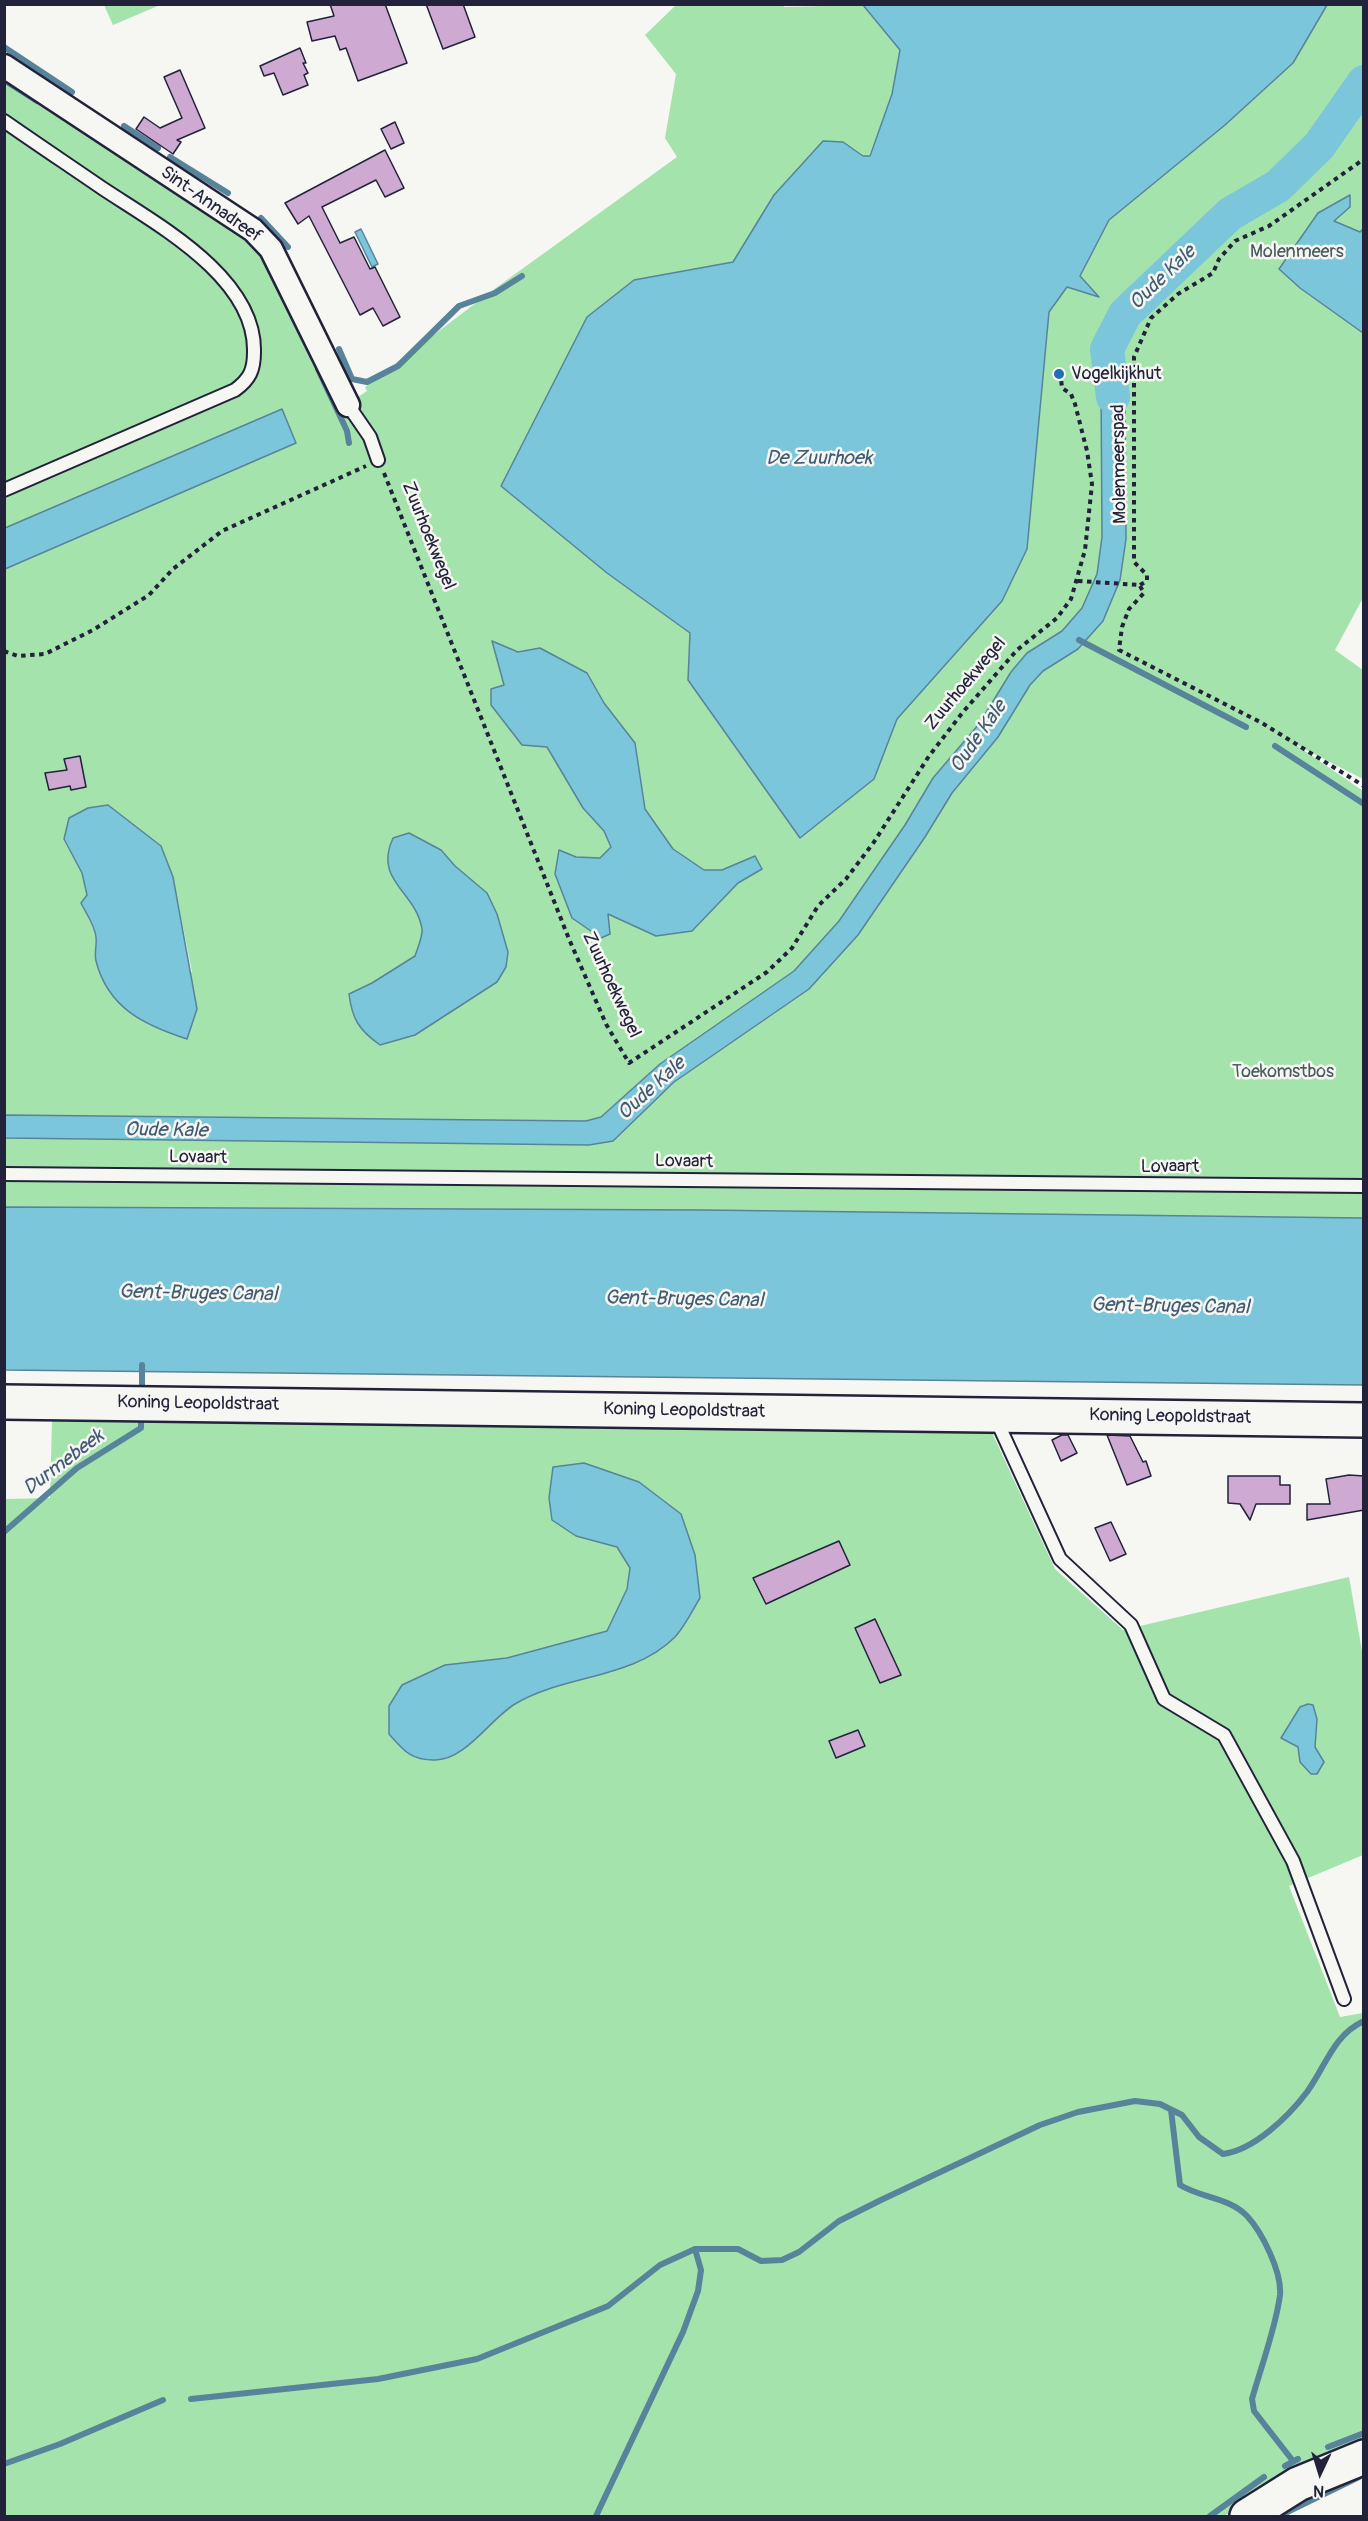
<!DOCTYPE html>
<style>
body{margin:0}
#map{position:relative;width:1368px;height:2521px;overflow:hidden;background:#f6f6f2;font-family:Pangolin,sans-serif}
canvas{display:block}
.frame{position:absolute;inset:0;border:6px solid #22223b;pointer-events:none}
.north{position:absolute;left:1290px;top:2443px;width:60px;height:60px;-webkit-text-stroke:4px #f6f6f2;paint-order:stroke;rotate:184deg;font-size:16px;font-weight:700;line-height:24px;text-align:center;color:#22223b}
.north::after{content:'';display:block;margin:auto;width:21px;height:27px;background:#22223b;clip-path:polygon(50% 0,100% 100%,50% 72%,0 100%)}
</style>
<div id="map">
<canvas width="1368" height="2521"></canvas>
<div class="frame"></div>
<div class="north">N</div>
</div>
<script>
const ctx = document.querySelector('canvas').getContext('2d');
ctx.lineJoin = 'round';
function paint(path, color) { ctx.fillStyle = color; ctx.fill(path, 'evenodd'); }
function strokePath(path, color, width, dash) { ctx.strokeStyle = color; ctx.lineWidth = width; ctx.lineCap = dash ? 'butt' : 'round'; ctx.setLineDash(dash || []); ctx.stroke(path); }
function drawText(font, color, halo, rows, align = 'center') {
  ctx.font = font + ' Pangolin,sans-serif'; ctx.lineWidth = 5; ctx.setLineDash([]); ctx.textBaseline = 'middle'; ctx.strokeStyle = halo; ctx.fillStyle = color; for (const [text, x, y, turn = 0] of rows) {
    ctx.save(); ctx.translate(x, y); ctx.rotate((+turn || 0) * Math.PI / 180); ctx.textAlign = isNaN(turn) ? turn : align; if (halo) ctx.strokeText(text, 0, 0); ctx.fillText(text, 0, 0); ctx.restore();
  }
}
const green = new Path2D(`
 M782 4 784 7 863 5 900 50 892 94 869 156H863L843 142 774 195 733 262 634 280 607 573 690 633 688 681 874 779 897 719 1002 601 1027 549 1049 312 1067 287 1098 296 1079 276 1109 220 1225 125 1293 63 1327 5H1363L1364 596 1335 650 1363 670V779L1293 743 1363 791V1218L702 1210 5 1207V1138L598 1143 674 1082 809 988 858 935 925 837 952 793 998 737 1030 685 1042 671 1078 649 1103 621 1120 580 1126 539 1125 387 1107 350 1101 387 1102 537 1097 574 1082 608 1062 631 1027 653 1011 672 979 724 933 778 905 825 839 921 794 971 660 1064 599 1119 586 1121 5 1115 4 71 269 252 342 408 367 391 365 387 493 290 677 157 665 138 676 74 645 35 676 5ZM493 641 518 652 540 648 587 673 604 703 635 743 645 809 673 849 704 870H722L755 857 762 869 738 883 717 904 656 936 607 913 559 850 576 857 600 858 611 847 604 831 583 808 547 747 491 689 504 685ZM108 805 161 846 173 877 192 972 95 959 96 935 81 903 87 895 82 873 64 840Z
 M104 5H160L113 25Z
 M52 1420 989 1426 1055 1569 1123 1630 1349 1577 1363 1657V1855L1289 1886 1340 2017 1363 2013V2442L1254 2495 1225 2516H5L4 1499 50 1498Z`);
const water = new Path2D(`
 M863 5H1327L1293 63 1225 125 1109 220 1080 276 1099 297 1067 287 1049 312 1027 549 1002 601 897 719 874 779 800 838 688 680 690 633 607 573 501 486 587 317 634 280 733 262 774 195 823 141 843 142 863 156H870L892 94 900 50Z
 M1350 195V207L1334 221 1360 232 1363 229V333L1300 288 1279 269 1318 213Z
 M361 229 378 264 372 267 355 232Z
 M1107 349 1125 387 1126 539 1120 580 1103 621 1078 649 1043 671 1030 685 998 737 952 793 925 837 858 935 809 989 674 1082 613 1141 589 1145 5 1138V1115L586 1121 601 1117 660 1064 794 971 839 921 905 825 933 778 979 724 1011 672 1027 653 1062 631 1082 608 1097 574 1102 537 1101 387Z
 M282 409 296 443 5 569V528Z
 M492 641 518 652 540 648 587 673 604 703 635 743 645 809 673 849 704 870H722L755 856 762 869 738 883 692 931 656 936 608 914 610 934 601 938 572 918 555 874 559 850 576 857 600 858 611 847 604 831 583 808 547 747 522 745 491 705V689L504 685Z
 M108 805 161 846 173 877 197 1009 187 1039C144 1025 108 1008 96 961 94 953 97 945 96 937 95 926 86 913 81 903L87 895 82 873 64 839 69 818 88 808Z
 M409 833 441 850 455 866 487 893 497 914 508 952 506 967 497 982 415 1035 380 1045C359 1030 352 1019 349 994L372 983 415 956C417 949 423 937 422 929 416 891 373 881 393 838Z
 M5 1207 702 1210 1363 1218V1385L5 1370Z
 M584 1463 639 1482 681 1514 695 1555 700 1598C692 1611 685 1626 675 1637 632 1680 565 1674 515 1704 490 1719 465 1761 434 1760 411 1760 404 1751 389 1734V1706L402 1685 445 1665 507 1658 607 1631 627 1589 630 1568 617 1547 576 1536 552 1520 549 1498 553 1467Z
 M1308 1704 1313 1705 1317 1719 1315 1747 1324 1762 1317 1774H1311L1300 1762 1298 1747 1281 1738 1300 1707Z`);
const stream = new Path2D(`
 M4 47 72 92
 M4 80 37 101
 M124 126 158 148
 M170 157 228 193
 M261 218 288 247
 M339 349 352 379 367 382 398 366 459 306 495 293 522 276
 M318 369 347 431 349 443
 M1079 640 1246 727
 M1275 746 1364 804
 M142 1386V1365
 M4 1532 77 1468 141 1428V1421
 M1171 2110 1180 2185C1201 2198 1228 2197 1247 2216 1262 2232 1282 2272 1280 2295 1276 2327 1261 2367 1252 2399L1254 2411 1293 2461
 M191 2399 378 2379 477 2359 608 2306 660 2265 695 2249H738L761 2261 782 2260 799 2252 839 2221 881 2200 1040 2125 1078 2112 1135 2101 1160 2104 1182 2115 1199 2137 1223 2154C1254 2150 1288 2117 1307 2092 1326 2066 1333 2035 1364 2021
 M1328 2447 1364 2433
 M4 2464 60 2444 163 2400
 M1285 2466 1298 2459
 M596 2516 683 2332 698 2291 701 2270 695 2249
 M1210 2516 1264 2477
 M1279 2516 1359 2477`);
const river = new Path2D(`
 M1113 397 1107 349 1125 314 1230 214 1278 186 1319 146 1364 82`);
const building = new Path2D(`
 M330 4H385L407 63 358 81 346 48 340 50 335 36 312 41 307 22 334 16Z
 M426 4H463L475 37 443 49Z
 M300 48 306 63H303L308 73 304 75 308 85 283 95 274 73 264 76 260 66Z
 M180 70 205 128 177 140 181 142 173 154 136 129 144 117 160 128 182 118 164 77Z
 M395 122 404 143 391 149 381 129Z
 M385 150 404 188 385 197 376 180 322 207 340 243 354 237 370 269 375 267 400 317 383 326 373 308 360 315 309 216 298 224 285 203Z
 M80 756 86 787 71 790 70 786 49 790 45 773 67 770 64 759Z
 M1062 1435H1068L1077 1453 1061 1461 1052 1440Z
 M1107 1435 1130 1436 1143 1462 1146 1461 1151 1476 1127 1485Z
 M1349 1475 1364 1476V1510L1307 1520V1504H1330L1326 1479Z
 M1228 1476H1280V1485H1290V1504H1256L1250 1520 1240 1504 1228 1503Z
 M1111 1522 1126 1554 1110 1561 1095 1528Z
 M839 1541 850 1565 766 1604 753 1578Z
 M875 1619 901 1675 880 1683 855 1628Z
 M858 1730 865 1746 836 1758 829 1741Z`);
const path = new Path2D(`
 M384 473 569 939 606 1024 629 1063 767 972 792 948 818 906 846 879 874 842 929 756 963 712 1017 650 1057 618 1071 599 1085 550 1092 484 1087 451 1075 404 1071 394 1062 388 1061 378
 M1078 581 1140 585
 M1140 585 1147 581V575L1134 562V357L1151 318 1178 294 1213 273 1219 259 1235 241 1269 226 1364 159
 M1140 586 1144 593 1129 609 1122 627 1119 650 1262 723 1364 786
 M4 651 18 656 45 654 93 630 149 595 173 569 222 531 366 466`);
const lane = new Path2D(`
 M4 121C37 144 70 166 102 188 156 224 256 277 254 352 254 370 250 379 235 390L4 490
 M348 405 370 437 378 460
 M4 1174 1364 1186
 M995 1417 1060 1559 1131 1625 1164 1699 1224 1735 1293 1861 1344 1999`);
const street = new Path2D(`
 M4 66 253 230 271 249 348 405`);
const secondary = new Path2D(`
 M4 1402 1364 1420
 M1247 2516 1298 2484 1364 2457`);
const markers = [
 [1059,374,6,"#1f6fb2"]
];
const streetNames = [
 ["Sint-Annadreef",211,205,35],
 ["Molenmeerspad",1120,464,-91],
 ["Zuurhoekwegel",428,536,68],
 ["Zuurhoekwegel",966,684,-50],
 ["Zuurhoekwegel",611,985,65],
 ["Lovaart",198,1158,1],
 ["Lovaart",684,1162,1],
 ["Lovaart",1170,1167],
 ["Koning Leopoldstraat",198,1404,1],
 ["Koning Leopoldstraat",684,1411,1],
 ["Koning Leopoldstraat",1170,1417,1]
];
const parkNames = [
 ["Molenmeers",1297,252],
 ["Toekomstbos",1283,1072]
];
const poiNames = [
 ["Vogelkijkhut",1071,374]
];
const waterNames = [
 ["Oude Kale",1163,278,-44],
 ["De Zuurhoek",819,459],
 ["Oude Kale",979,737,-55],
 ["Oude Kale",652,1089,-42],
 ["Oude Kale",166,1131,1],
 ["Gent-Bruges Canal",198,1294,1],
 ["Gent-Bruges Canal",684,1300,1],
 ["Gent-Bruges Canal",1170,1307,1],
 ["Durmebeek",64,1463,-37]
];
paint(green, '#a4e3ac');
paint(water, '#7bc6da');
strokePath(water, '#57849a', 1.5);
strokePath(stream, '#57849a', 6);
strokePath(river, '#7bc6da', 34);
paint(building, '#cea9d2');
strokePath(building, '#22223b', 1.5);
strokePath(lane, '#22223b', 16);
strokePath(street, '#22223b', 27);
strokePath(secondary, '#22223b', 38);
strokePath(path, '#22223b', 4, [4.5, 4.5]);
strokePath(lane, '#f6f6f2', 12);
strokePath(street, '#f6f6f2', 22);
strokePath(secondary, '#f6f6f2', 33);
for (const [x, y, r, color] of markers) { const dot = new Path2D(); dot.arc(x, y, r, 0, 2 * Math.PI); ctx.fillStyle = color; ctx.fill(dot); strokePath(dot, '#f6f6f2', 2); }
drawText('18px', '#22223b', '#f6f6f2', streetNames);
drawText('18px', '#495c5d', '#f6f6f2', parkNames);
drawText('18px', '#22223b', '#f6f6f2', poiNames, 'left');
drawText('italic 20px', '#415b73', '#f6f6f2', waterNames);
</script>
